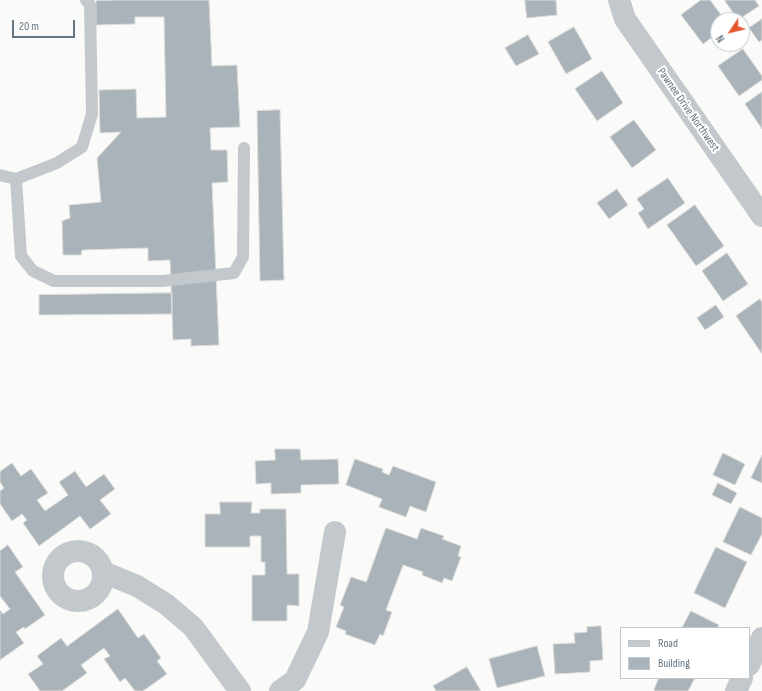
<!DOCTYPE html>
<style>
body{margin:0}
#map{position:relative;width:762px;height:691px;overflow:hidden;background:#fafaf8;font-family:"Sofia Sans Condensed",sans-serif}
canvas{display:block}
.legend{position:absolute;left:620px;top:627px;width:130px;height:52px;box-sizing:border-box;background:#fff;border:1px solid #c1c8cd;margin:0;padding:5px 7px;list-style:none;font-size:12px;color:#657683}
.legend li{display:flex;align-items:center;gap:8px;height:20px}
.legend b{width:20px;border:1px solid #c1c8cd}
.north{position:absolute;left:710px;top:12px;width:40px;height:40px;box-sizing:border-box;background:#fff;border:1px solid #c1c8cd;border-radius:50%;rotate:235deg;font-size:11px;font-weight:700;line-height:16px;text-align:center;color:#657683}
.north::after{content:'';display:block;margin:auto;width:14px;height:18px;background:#e4572e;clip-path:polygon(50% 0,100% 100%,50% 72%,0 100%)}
.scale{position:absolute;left:12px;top:20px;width:63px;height:18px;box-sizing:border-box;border:2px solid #657683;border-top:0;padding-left:5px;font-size:12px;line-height:14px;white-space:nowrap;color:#657683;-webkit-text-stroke:3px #fff;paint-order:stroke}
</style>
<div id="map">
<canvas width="762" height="691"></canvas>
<ul class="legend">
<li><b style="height:5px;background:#c3c8cc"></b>Road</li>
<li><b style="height:11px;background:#aab3b9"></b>Building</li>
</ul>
<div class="north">N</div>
<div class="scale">20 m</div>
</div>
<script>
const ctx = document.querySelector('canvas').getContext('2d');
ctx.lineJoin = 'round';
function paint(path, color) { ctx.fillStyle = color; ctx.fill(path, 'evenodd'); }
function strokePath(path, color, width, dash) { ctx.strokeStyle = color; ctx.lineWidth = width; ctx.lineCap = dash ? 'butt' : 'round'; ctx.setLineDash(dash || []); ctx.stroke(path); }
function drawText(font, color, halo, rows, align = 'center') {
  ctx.font = font + ' "Sofia Sans Condensed",sans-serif'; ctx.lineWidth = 4; ctx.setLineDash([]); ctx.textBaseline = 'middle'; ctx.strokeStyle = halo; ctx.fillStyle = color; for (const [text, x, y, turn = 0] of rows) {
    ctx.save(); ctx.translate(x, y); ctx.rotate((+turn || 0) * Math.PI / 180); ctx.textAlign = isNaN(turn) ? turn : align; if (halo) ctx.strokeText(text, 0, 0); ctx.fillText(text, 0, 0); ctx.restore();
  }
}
const building = new Path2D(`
 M117 0H209L212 66 237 65 240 127 210 128 211 150H227L228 182 212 183 219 345 191 346V339L173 340 170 260 148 261V248L82 250 81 255H63L62 221 70 218 69 205 101 202 97 158 121 132 100 133 99 90 136 89 137 118 166 117 164 17H135V24L96 25V1Z
 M525 0H556L557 15 527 18Z
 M701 0H710L725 20H718V33L703 44 681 15Z
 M726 0H755L759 6 738 20 725 1Z
 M762 19V40L759 42 749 28Z
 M574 27 592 59 566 74 548 42Z
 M528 35 539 54 516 66 505 48Z
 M743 49 762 76V80L739 96 718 66Z
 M602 71 623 103 597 121 575 89Z
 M762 92V129L745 104Z
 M280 110 284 280 260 281 257 111Z
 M634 120 656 150 632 168 610 137Z
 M668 178 685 203 648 229 638 213 644 209 637 199Z
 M617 189 628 205 609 219 597 203Z
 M695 205 724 246 696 266 667 225Z
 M727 253 748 284 723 301 702 271Z
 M172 293V314L39 315V295Z
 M760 299 762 302V354L736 316Z
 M716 305 724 317 705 330 697 318Z
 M275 449H300L301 460 338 459 339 484 301 485V493L271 494V483L256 484 255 461 275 460Z
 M723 453 745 464 735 485 713 475Z
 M762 455V483L751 478Z
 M355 459 383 469 382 472 389 475 393 466 436 482 426 512 410 506 406 517 379 507 382 499 346 485Z
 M12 463 21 476 31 469 48 493 37 500 45 511 68 495 59 482 75 471 86 487 104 474 115 489 100 500 111 514 90 529 80 516 39 546 23 523 27 520 22 514 12 521 0 504V491L4 488 0 482V472Z
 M718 483 737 493 731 504 712 495Z
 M220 502H252L251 513H260V509H286L287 574H299V606L287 605V621H252V575H265V562H261V536H250V547H205V514H220Z
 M740 507 762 518V534L751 555 723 542Z
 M386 528 417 539 421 528 444 536 442 539 461 546 458 556 461 557 452 581 444 578 442 583 422 575 423 572 403 565 386 610 392 612 383 636 380 634 375 645 345 634 346 631 336 627 344 607 340 605 351 577 366 582Z
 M8 545 23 567 15 572 45 615 25 629 24 627 16 632 24 643 0 660V610L3 614 10 609 0 596V551Z
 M716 547 747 562 725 608 694 593Z
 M118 609 138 638 144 634 161 658 157 661 167 674 143 691H135L125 678 120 682 104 659 110 656 104 648 81 665 87 673 62 691H40L28 674 43 664 37 656 61 638 67 646Z
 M691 611 719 625 717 628H682Z
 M601 626 603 660 590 661V672L555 674 553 644 575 643 574 633 587 632V627Z
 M537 646 545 676 497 688 489 659Z
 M467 667 481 691H436L433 686Z
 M659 678H695L688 691H655L654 690Z`);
const service = new Path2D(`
 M0 175 16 179 57 163 82 147 92 114 90 5 86 0
 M16 179 21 256 33 271 54 281H163L234 273 243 257 244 148`);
const minor = new Path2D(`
 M619 0 625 19 762 216
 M53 576a25 25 0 1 1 50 0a25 25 0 1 1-50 0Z
 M103 572 137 586 166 604 193 627 240 691
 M749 665 762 638
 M280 691 295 680 318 632 335 532
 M736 691 742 678`);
const streetNames = [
 ["Pawnee Drive Northwest",688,110,55]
];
paint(building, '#aab3b9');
strokePath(building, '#dcdcda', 1);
strokePath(service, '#c3c8cc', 12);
strokePath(minor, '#c3c8cc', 22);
drawText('12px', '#657683', '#fff', streetNames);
</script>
